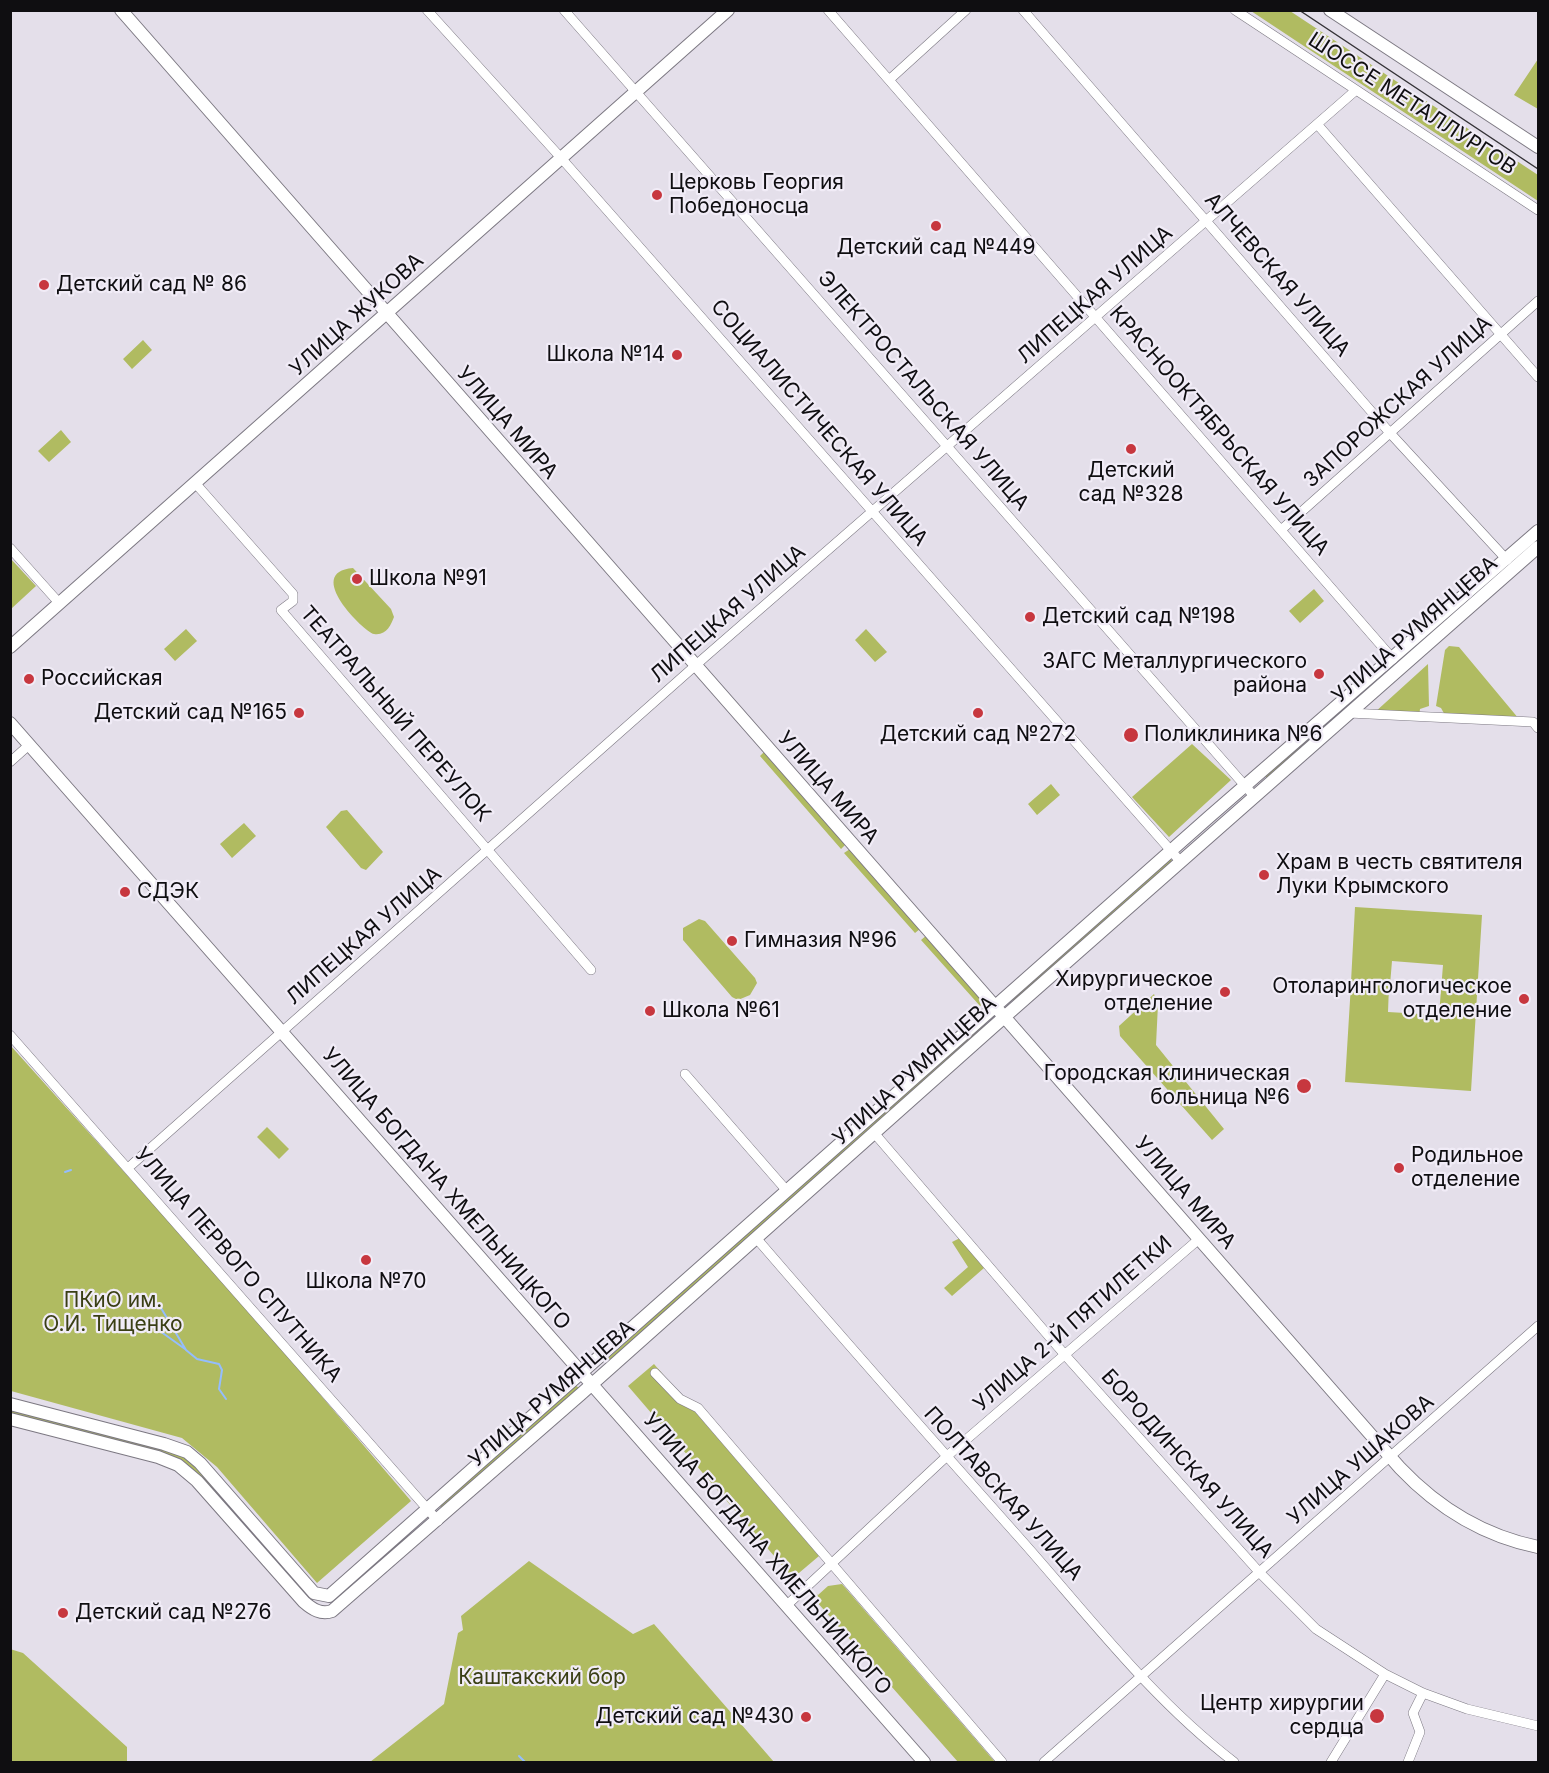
<!DOCTYPE html>
<meta charset="utf-8">
<style>
body{margin:0}
#map{position:relative;width:1549px;height:1773px;overflow:hidden;background:#e4dfea;font-family:Inter,sans-serif}
canvas{display:block}
.frame{position:absolute;inset:0;border:12px solid #0f0e11;pointer-events:none}
</style>
<div id="map">
<canvas width="1549" height="1773"></canvas>
<div class="frame"></div>
</div>
<script>
const ctx = document.querySelector('canvas').getContext('2d');
ctx.lineJoin = 'round';
function paint(path, color) { ctx.fillStyle = color; ctx.fill(path, 'evenodd'); }
function strokePath(path, color, width, dash) { ctx.strokeStyle = color; ctx.lineWidth = width; ctx.lineCap = dash ? 'butt' : 'round'; ctx.setLineDash(dash || []); ctx.stroke(path); }
function drawText(font, color, halo, rows, align = 'center') {
  ctx.font = font + ' Inter,sans-serif'; ctx.lineWidth = 4.5; ctx.setLineDash([]); ctx.textBaseline = 'middle'; ctx.strokeStyle = halo; ctx.fillStyle = color; for (const [text, x, y, turn = 0] of rows) {
    ctx.save(); ctx.translate(x, y); ctx.rotate((+turn || 0) * Math.PI / 180); ctx.textAlign = isNaN(turn) ? turn : align; if (halo) ctx.strokeText(text, 0, 0); ctx.fillText(text, 0, 0); ctx.restore();
  }
}
const green = new Path2D(`
 M1251 11H1290L1538 175V201Z
 M1538 59V109L1514 95Z
 M143 340 152 350 132 369 123 359Z
 M61 430 71 442 49 462 38 451Z
 M10 558 36 586 11 609H10Z
 M353 568 391 609 394 617C391 625 386 636 374 634 364 632 303 572 353 568Z
 M1314 589 1324 601 1300 623 1289 611Z
 M186 629 197 641 175 661 164 649Z
 M866 629 887 652 875 662 855 640Z
 M1430 633 1268 779 1264 775 1427 634Z
 M1449 646 1459 647 1519 719 1446 717 1441 708 1436 706 1445 650Z
 M1428 664 1429 706 1420 709 1419 716 1374 713Z
 M1192 744 1231 780 1169 837 1132 797Z
 M765 751 846 844 841 849 760 756Z
 M1051 784 1060 795 1037 815 1028 804Z
 M347 810 383 852 366 870 361 868 326 827 341 811Z
 M244 823 256 836 232 858 220 844Z
 M850 849 920 929 915 933 844 853Z
 M1171 858 1172 862 1013 1001 1012 998Z
 M1355 907 1482 915 1471 1091 1345 1082 1351 984 1389 986 1388 1012 1439 1015 1443 965 1392 961 1390 985 1351 982Z
 M699 919 705 921 755 978 757 983 750 995 738 1000 732 997 683 940V928Z
 M927 935 986 1001 980 1006 921 940Z
 M1154 994 1158 1004 1156 1045 1224 1129 1212 1140 1120 1036 1119 1026Z
 M984 1022 988 1025 611 1360 608 1358Z
 M10 1045 304 1372 306 1378 411 1501 317 1583 217 1467 182 1438 11 1391Z
 M267 1127 289 1149 279 1159 257 1137Z
 M960 1238 984 1268 952 1296 944 1288 968 1267 952 1242Z
 M654 1364 819 1556 793 1578 628 1386Z
 M575 1385 579 1388 442 1510 440 1505Z
 M10 1409 163 1449 184 1457 197 1467 293 1577 292 1580 193 1471 11 1415Z
 M529 1561 633 1634 654 1624 774 1762H370L444 1704 458 1633 463 1630 461 1616Z
 M842 1584 995 1762H958L809 1593 811 1590 818 1595 828 1586Z
 M10 1649 23 1653 127 1747V1762H11Z`);
const stream = new Path2D(`
 M65 1172 71 1170
 M161 1308 186 1350 197 1359 219 1364 222 1370 219 1389 226 1399
 M146 1321 185 1349
 M519 1756 525 1762`);
const minor = new Path2D(`
 M427 10 562 159 1180 861
 M564 10 1254 796
 M828 10 1393 659
 M1023 10 1390 433 1507 560
 M1235 10 1538 210
 M889 80 966 10
 M1317 124 1538 377
 M196 484 293 594V601L281 610 591 970
 M1281 530 1538 301
 M10 548 60 604
 M1349 713 1533 722 1538 728
 M10 762 29 745
 M10 1035 438 1521
 M685 1074 787 1191
 M875 1134 1065 1355 1260 1573 1316 1629 1385 1674 1423 1693 1467 1709 1538 1726
 M128 1168 705 657 1355 91
 M757 1239C845 1341 934 1442 1024 1543 1091 1619 1153 1700 1234 1762
 M655 1373 680 1399 698 1408 1002 1762
 M786 1606 946 1457 1199 1239
 M1044 1762 1538 1326
 M1331 1762 1385 1674
 M1408 1762 1420 1732 1413 1713 1423 1693`);
const major = new Path2D(`
 M121 10 1400 1468C1438 1508 1484 1536 1538 1547
 M1330 10 1538 147
 M10 647 728 10
 M10 723 924 1762
 M10 1404 164 1444 187 1452 200 1463 314 1593 329 1596 1209 817 1538 531
 M10 1419 158 1457 178 1465 197 1481 304 1602C312 1609 321 1615 332 1611L581 1394 993 1027 1538 547`);
const tram = new Path2D(`
 M1299 10 1538 169`);
const markers = [
 [657,195,6,"#c7373f"],
 [936,226,6,"#c7373f"],
 [44,285,6,"#c7373f"],
 [677,355,6,"#c7373f"],
 [1131,449,6,"#c7373f"],
 [357,579,6,"#c7373f"],
 [1030,617,6,"#c7373f"],
 [1319,674,6,"#c7373f"],
 [29,679,6,"#c7373f"],
 [299,713,6,"#c7373f"],
 [978,713,6,"#c7373f"],
 [1131,735,8,"#c7373f"],
 [1264,875,6,"#c7373f"],
 [125,892,6,"#c7373f"],
 [732,941,6,"#c7373f"],
 [1225,992,6,"#c7373f"],
 [1524,999,6,"#c7373f"],
 [650,1011,6,"#c7373f"],
 [1304,1086,8,"#c7373f"],
 [1399,1168,6,"#c7373f"],
 [366,1260,6,"#c7373f"],
 [63,1613,6,"#c7373f"],
 [1377,1716,8,"#c7373f"],
 [806,1717,6,"#c7373f"]
];
const streetNames = [
 ["ШОССЕ МЕТАЛЛУРГОВ",1412,104,33],
 ["АЛЧЕВСКАЯ УЛИЦА",1277,275,49],
 ["ЛИПЕЦКАЯ УЛИЦА",1095,295,-41],
 ["УЛИЦА ЖУКОВА",357,315,-42],
 ["ЭЛЕКТРОСТАЛЬСКАЯ УЛИЦА",923,391,49],
 ["ЗАПОРОЖСКАЯ УЛИЦА",1398,402,-42],
 ["УЛИЦА МИРА",507,423,49],
 ["СОЦИАЛИСТИЧЕСКАЯ УЛИЦА",819,423,49],
 ["КРАСНООКТЯБРЬСКАЯ УЛИЦА",1219,431,49],
 ["ЛИПЕЦКАЯ УЛИЦА",728,614,-41],
 ["УЛИЦА РУМЯНЦЕВА",1415,630,-41],
 ["ТЕАТРАЛЬНЫЙ ПЕРЕУЛОК",395,714,49],
 ["УЛИЦА МИРА",828,788,49],
 ["ЛИПЕЦКАЯ УЛИЦА",364,936,-41],
 ["УЛИЦА РУМЯНЦЕВА",915,1071,-42],
 ["УЛИЦА БОГДАНА ХМЕЛЬНИЦКОГО",446,1189,49],
 ["УЛИЦА МИРА",1185,1193,49],
 ["УЛИЦА ПЕРВОГО СПУТНИКА",238,1265,49],
 ["УЛИЦА 2-Й ПЯТИЛЕТКИ",1073,1324,-41],
 ["УЛИЦА РУМЯНЦЕВА",552,1394,-41],
 ["УЛИЦА УШАКОВА",1361,1460,-41],
 ["БОРОДИНСКАЯ УЛИЦА",1187,1464,48],
 ["ПОЛТАВСКАЯ УЛИЦА",1003,1494,48],
 ["УЛИЦА БОГДАНА ХМЕЛЬНИЦКОГО",767,1554,49]
];
const poiNames = [
 ["Церковь Георгия",669,183],
 ["Победоносца",669,207],
 ["Детский сад №449",936,248,"center"],
 ["Детский сад № 86",56,285],
 ["Школа №14",665,355,"right"],
 ["Детский",1131,471,"center"],
 ["сад №328",1131,495,"center"],
 ["Школа №91",369,579],
 ["Детский сад №198",1042,617],
 ["ЗАГС Металлургического",1307,662,"right"],
 ["района",1307,686,"right"],
 ["Российская",41,679],
 ["Детский сад №165",287,713,"right"],
 ["Детский сад №272",978,735,"center"],
 ["Поликлиника №6",1144,735],
 ["Храм в честь святителя",1276,863],
 ["Луки Крымского",1276,887],
 ["СДЭК",137,892],
 ["Гимназия №96",744,941],
 ["Хирургическое",1213,980,"right"],
 ["отделение",1213,1004,"right"],
 ["Отоларингологическое",1512,987,"right"],
 ["отделение",1512,1011,"right"],
 ["Школа №61",662,1011],
 ["Городская клиническая",1290,1074,"right"],
 ["больница №6",1290,1098,"right"],
 ["Родильное",1411,1156],
 ["отделение",1411,1180],
 ["Школа №70",366,1282,"center"],
 ["Детский сад №276",75,1613],
 ["Центр хирургии",1364,1704,"right"],
 ["сердца",1364,1728,"right"],
 ["Детский сад №430",794,1717,"right"]
];
const parkNames = [
 ["ПКиО им.",113,1301],
 ["О.И. Тищенко",113,1325],
 ["Каштакский бор",542,1678]
];
paint(green, '#b0bb61');
strokePath(stream, '#94bdfd', 2);
strokePath(minor, '#7c7882', 10);
strokePath(major, '#7c7882', 14);
strokePath(minor, '#fff', 9);
strokePath(major, '#fff', 12);
strokePath(tram, '#343236', 1.5);
for (const [x, y, r, color] of markers) { const dot = new Path2D(); dot.arc(x, y, r, 0, 2 * Math.PI); ctx.fillStyle = color; ctx.fill(dot); strokePath(dot, '#f1ecf7', 2); }
drawText('21px', '#0f0e11', '#f1ecf7', streetNames);
drawText('21px', '#0f0e11', '#f1ecf7', poiNames, 'left');
drawText('21px', '#3a3f15', '#f1ecf7', parkNames);
</script>
